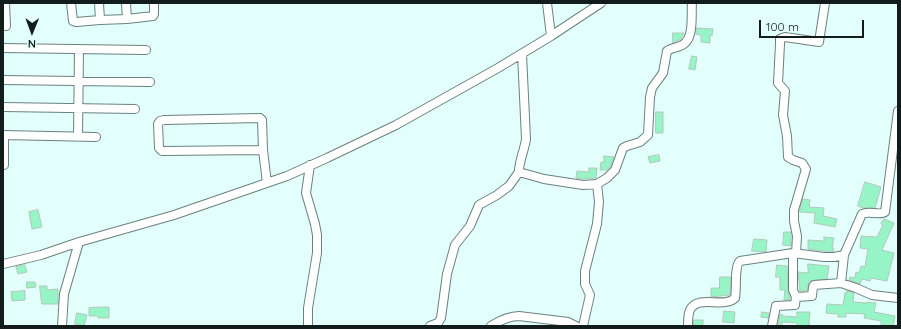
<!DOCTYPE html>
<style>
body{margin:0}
#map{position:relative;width:901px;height:329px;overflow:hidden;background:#e3fffb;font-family:Quicksand,sans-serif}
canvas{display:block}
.frame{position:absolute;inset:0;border:4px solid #121c1b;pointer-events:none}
.north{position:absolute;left:12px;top:12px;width:40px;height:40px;-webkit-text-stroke:3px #e3fffb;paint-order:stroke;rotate:181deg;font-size:11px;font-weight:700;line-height:16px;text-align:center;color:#121c1b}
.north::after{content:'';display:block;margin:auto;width:14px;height:18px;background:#121c1b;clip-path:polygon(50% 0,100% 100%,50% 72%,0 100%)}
.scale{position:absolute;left:759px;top:20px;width:105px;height:18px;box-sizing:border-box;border:2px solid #121c1b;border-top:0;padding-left:5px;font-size:12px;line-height:14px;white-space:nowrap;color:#121c1b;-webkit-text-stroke:3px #e3fffb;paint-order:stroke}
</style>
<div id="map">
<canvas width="901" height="329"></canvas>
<div class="frame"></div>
<div class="north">N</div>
<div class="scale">100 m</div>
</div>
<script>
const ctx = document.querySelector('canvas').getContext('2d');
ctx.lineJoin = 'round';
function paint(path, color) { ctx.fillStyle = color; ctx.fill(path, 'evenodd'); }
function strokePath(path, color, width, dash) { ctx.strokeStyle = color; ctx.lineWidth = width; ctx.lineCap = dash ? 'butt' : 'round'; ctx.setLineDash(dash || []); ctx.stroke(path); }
const building = new Path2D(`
 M697 28 713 29 712 36 710 35V43L701 42V35L696 34Z
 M673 33H684L681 39 673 43Z
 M692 56 697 57 695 70 689 69Z
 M656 112H663V133H656Z
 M659 155 660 161 650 163 648 157Z
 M604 156 614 157 610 167 607 170H600L601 162H604Z
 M589 168H597L596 178 584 179 576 178 577 171 589 172Z
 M865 182 881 187 875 208H863L858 206Z
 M803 199 810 200 809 207 824 208 823 216 837 219 835 227 814 223 815 213 800 212Z
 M38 210 42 227 32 229 29 212Z
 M884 219 894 223 882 250 894 253 887 281 871 278 870 281 862 279 860 284 849 280 850 277 855 278 856 272 859 273 861 266 865 267 868 249 860 248 861 236 877 237 883 225 881 224Z
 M784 232H791V246L783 245Z
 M824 237 834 238 832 248H834L833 252 808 249V240L824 241Z
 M754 239 767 240 766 252 752 251Z
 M808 264 829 266 827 279 809 281 807 291H800L798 272 808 273Z
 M25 265 27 272 18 274 16 267Z
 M777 265 787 266 788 290 790 300H784L785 290H780V277H776Z
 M720 277H731L730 295 711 297V288H719Z
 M27 282H35L36 287 27 288Z
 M40 286H47V290L58 289V304H42Z
 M25 291V300L12 301 11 292Z
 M847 291 854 293 853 302 867 303V302L876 303 874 312 895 316 893 326 881 325V321L864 318 865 314 846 313V317H838V314L826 313 827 304 843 305 845 293H846Z
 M104 307H109V318H98V316H89V308Z
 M724 311 735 312 734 323 723 322Z
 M762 312 769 313 768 318 761 317Z
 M797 312H810L809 326H797V323L782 322V326H778L780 314 783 315V316L797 317Z
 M77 313 87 315 84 326 75 324Z
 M694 320H703V326H694Z`);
const minor = new Path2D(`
 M5 3 6 26
 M71 3 73 21 76 22 100 20
 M99 3 100 20 127 19
 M126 3 127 19 153 16 154 14V3
 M547 3 551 36
 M3 48 146 50
 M522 54 526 139C525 148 518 165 519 172L544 179 583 185 597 184 607 178 615 170 623 148 627 146 640 142 648 135 650 97 652 88 663 73 667 51C672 47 680 48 685 43 694 35 691 14 692 3
 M3 80 150 82
 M3 107 135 109
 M3 135 96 137
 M78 137 79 49
 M263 150 162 151 159 148 158 124 160 121 164 120 260 118 262 120 263 150 267 183
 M3 165H4V135
 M793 253V290L796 297
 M796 254 797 236 794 221V210L806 169 802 163 793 160 788 157 787 136 783 115 785 91 778 83 780 44V39L785 37 819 42 825 3
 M3 264 41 255 79 242 174 215 287 176 327 158 396 125 498 68 551 36 601 3
 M841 283 856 288 872 295 898 298
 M62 326 64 294 79 242
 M308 326V308L317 253V235L315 224 306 193 310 165
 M430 326 438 323 441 318 447 274 455 245 470 226 479 205 497 195 509 186 519 172
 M491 326C499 321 509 316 519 316L568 322 576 326
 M583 326 590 295 585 284V271L597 224 599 202 597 184
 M688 326C688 321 688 314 690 310 698 294 724 309 735 298 737 288 734 266 740 261L793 253 824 257H834L844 255
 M772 326 776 306 795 305 796 297 812 296 813 287 814 285 841 283 844 255 862 214C869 210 879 216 885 212L898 111`);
paint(building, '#96f4c6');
strokePath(building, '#b2c8bc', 1);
strokePath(minor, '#69827f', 10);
strokePath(minor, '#fff', 8);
</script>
